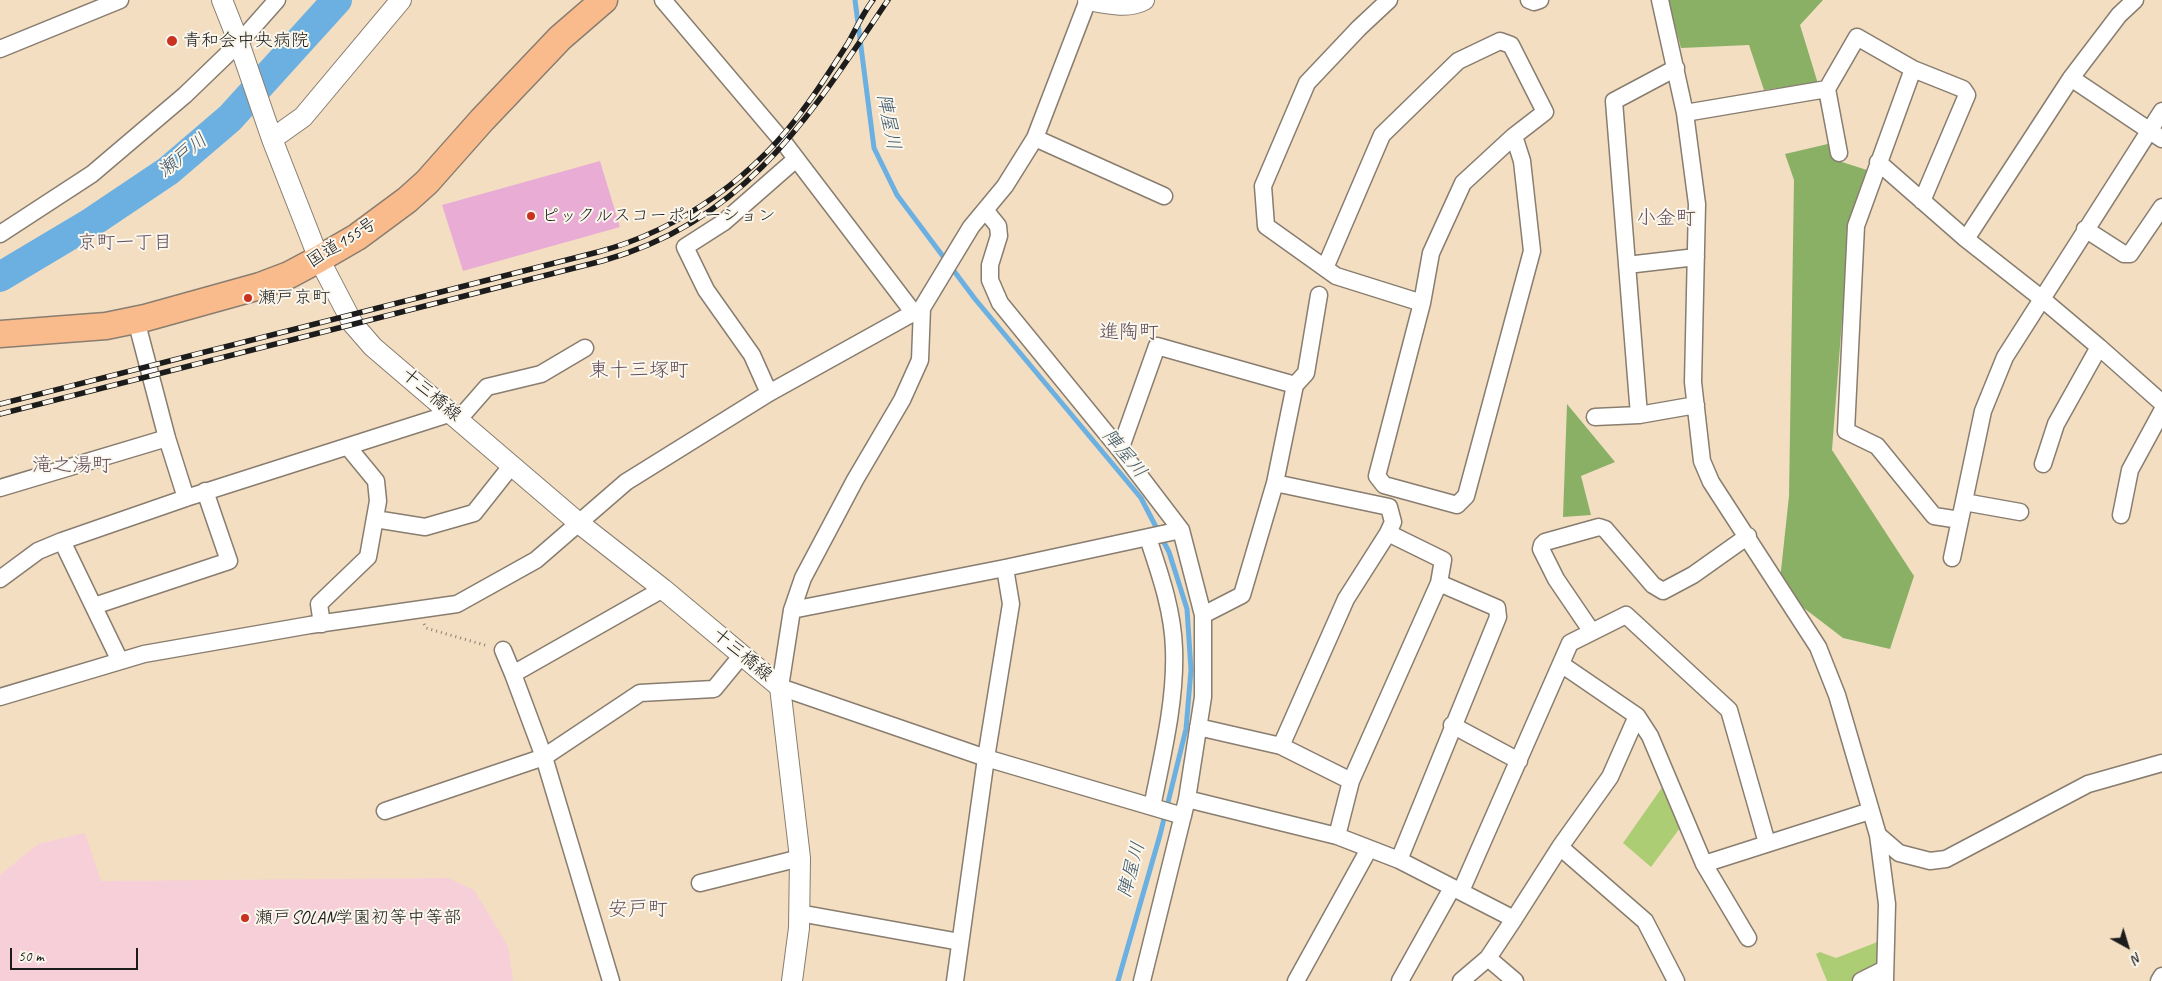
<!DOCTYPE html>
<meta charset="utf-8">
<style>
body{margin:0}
#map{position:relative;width:2162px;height:981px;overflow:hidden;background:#f3dec2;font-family:Caveat,sans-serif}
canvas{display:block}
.north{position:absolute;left:2102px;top:921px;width:50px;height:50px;-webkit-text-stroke:4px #fbf7ec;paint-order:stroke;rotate:141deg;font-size:14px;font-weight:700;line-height:20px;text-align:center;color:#1c1c1c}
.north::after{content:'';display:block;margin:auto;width:18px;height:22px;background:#1c1c1c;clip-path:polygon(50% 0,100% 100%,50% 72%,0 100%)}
.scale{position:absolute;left:10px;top:948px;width:128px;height:22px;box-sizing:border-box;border:2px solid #1c1c1c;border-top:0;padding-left:6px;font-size:15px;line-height:18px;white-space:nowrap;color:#1c1c1c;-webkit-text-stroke:4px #fbf7ec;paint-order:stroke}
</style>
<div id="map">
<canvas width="2162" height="981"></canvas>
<div class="north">N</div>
<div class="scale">50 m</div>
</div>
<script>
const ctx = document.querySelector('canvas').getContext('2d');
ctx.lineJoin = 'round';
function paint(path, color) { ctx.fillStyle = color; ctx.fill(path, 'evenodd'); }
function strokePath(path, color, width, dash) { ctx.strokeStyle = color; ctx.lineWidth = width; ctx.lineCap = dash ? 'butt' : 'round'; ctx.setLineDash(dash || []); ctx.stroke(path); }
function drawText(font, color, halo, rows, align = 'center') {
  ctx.font = font + ' Caveat,"Klee One",sans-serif'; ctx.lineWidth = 4; ctx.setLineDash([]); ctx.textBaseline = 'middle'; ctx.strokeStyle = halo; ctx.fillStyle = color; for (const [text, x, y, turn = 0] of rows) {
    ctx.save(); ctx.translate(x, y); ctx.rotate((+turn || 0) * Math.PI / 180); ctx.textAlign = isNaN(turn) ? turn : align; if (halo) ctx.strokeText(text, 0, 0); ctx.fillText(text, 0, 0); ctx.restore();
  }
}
const built = new Path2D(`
 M85 833 101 881 448 878 474 890 508 946 513 981H0V875L38 844Z`);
const green = new Path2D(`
 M1663 786 1680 828 1651 867 1623 843Z
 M1880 941 1881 968 1852 981H1827L1816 954 1820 952 1836 958Z`);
const forest = new Path2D(`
 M1668 0H1823L1800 25 1842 162 1867 170 1849 229 1832 450 1914 576 1890 649 1843 638 1779 589 1789 496 1794 180 1785 154 1832 143 1814 83 1764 90 1749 45 1681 48Z
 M1567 404 1615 462 1581 476 1591 515 1563 517Z`);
const stream = new Path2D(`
 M855 0 874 148 897 195 975 299 1141 498 1169 552 1187 609 1191 670 1186 729 1160 835 1118 981`);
const river = new Path2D(`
 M0 277 92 222 168 171 230 118 337 0`);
const building = new Path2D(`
 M600 161 620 227 463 271 442 205Z`);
const path = new Path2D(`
 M424 624 426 628 488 646`);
const minor = new Path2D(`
 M663 0 785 144 913 312
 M1088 0 1035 138 1005 186 971 227 922 308 920 360 902 400 855 480 803 578 792 610 780 687 986 758 1183 816
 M1389 0 1359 28 1307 83 1263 186 1266 226 1336 276 1422 303
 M1529 0 1534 2 1540 0
 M1660 0 1685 113 1697 204 1693 382 1702 461 1711 482 1818 647 1837 695 1878 835 1887 904 1885 981
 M0 49 120 0
 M1913 69 1963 89 1967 95 1922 201
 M2071 78 2162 139
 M1827 89 1857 37 1913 69 1856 226 1846 431 1877 446 1934 516 1960 520
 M1685 113 1827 89 1839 153
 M1035 138 1164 196
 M1878 162 1966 239 2041 298 2099 347 2162 403
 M985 210 998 226 999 236 990 265V280L1000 303 1120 450 1181 530 1203 615V697L1187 799 1142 981
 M2085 229 2124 254H2130L2162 207
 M0 234 92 174 185 95 239 43 277 0
 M1966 239 2071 78 2119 15 2135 0
 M1627 265 1696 257
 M1325 268 1382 135 1458 61 1500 41 1511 45 1545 112 1514 136 1463 183 1431 253 1422 303 1377 476 1384 485 1457 505 1466 496 1532 251 1522 161 1514 136
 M136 320 167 438 186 498
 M769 393 752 355 706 290 685 247 724 222 796 159
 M1639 415 1614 101 1676 68
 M1595 417 1639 415 1696 405
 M459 419 487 387 541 374 585 348
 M1120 450 1157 346 1295 385
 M2043 464 2056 424 2099 347
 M1275 483 1295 385 1306 373 1319 295
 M0 488 167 438
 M1964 502 2020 512
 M2121 515 2130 470 2162 411
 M375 519 425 527 474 513 512 465
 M1148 538C1160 574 1173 611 1174 649 1176 701 1162 757 1152 807
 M62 541 120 661
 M1952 558 1983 411 2005 357 2162 111
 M0 579 38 551 62 541 186 498 452 413
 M94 606 229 561 205 491
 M792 610 1005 568 1181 530
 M1203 615 1242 595 1275 483 1389 507 1393 522 1388 533 1443 560 1439 583 1351 781 1337 836
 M322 624 319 604 368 557 378 501 376 481 348 447
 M1592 632 1556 579 1541 549 1542 545 1545 542 1599 527 1605 529 1653 585 1663 591 1693 575 1748 536
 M503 650 513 674
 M1561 664 1637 716 1650 736 1704 864 1748 938
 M0 697 144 654 310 625 457 604 536 560 626 482 769 393 922 308
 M1452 725 1519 761
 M1198 727 1281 746 1351 781
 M1281 746 1346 599 1388 533
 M1187 799 1337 836 1399 860 1514 919 1560 847 1645 921 1676 981
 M385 811 544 757 640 693 714 689 742 655
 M1878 835 1899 853 1930 861 1946 859 2088 784 2162 763
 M1560 847 1610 777 1637 716
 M1399 860 1498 617 1497 608 1439 583
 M1704 864 1870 811
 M700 883 800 858
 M1461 891 1570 643 1626 615 1729 710 1767 843
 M799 913 960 942
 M1488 958 1515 981
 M611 981 544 757 513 674 663 589
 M955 981 986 758 1011 604 1005 568
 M1296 981 1369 849
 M1400 981 1452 888
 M1461 981 1488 958 1514 919
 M1861 981 1885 969
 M2159 981 2162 976`);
const tertiary = new Path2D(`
 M222 0 239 43 272 139 319 259 353 324 373 347 580 524 663 589 780 687 800 858 799 928 792 981
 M1088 0C1105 3 1128 9 1144 0
 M272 139 303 117 401 0`);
const trunk = new Path2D(`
 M0 334 106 326 145 318 260 286 289 275 319 259 357 237 407 200 427 182 482 120 560 38 604 0`);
const rail = new Path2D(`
 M0 404 598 252C683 229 757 175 808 103 822 84 835 63 848 43 856 29 863 13 873 0
 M0 414 602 261C747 220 809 117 888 0`);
const markers = [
 [172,41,6,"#c8321e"],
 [531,216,5,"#c8321e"],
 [248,298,5,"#c8321e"],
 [245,918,5,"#c8321e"]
];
const poiNames = [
 ["青和会中央病院",183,41],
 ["ピックルスコーポレーション",541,216],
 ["瀬戸京町",258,298],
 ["瀬戸SOLAN学園初等中等部",255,918]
];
const streetNames = [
 ["国道155号",342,243,-32],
 ["十三橋線",431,395,40],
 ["十三橋線",742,655,40]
];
const waterNames = [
 ["陣屋川",888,122,79],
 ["瀬戸川",183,156,-39],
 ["陣屋川",1124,454,50],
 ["陣屋川",1132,870,-75]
];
const neighbourhoodNames = [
 ["京町一丁目",125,243]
];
const quarterNames = [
 ["小金町",1666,219],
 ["進陶町",1129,333],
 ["東十三塚町",639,371],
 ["滝之湯町",72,466],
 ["安戸町",638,910]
];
paint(built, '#f6cfd8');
paint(green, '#adcd75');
paint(forest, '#8ab066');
strokePath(stream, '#6bb0e1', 5);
strokePath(river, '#6bb0e1', 30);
paint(building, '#e9add5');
strokePath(minor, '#887d6f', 19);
strokePath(tertiary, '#887d6f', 22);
strokePath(trunk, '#887d6f', 29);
strokePath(path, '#887d6f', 3, [1, 4]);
strokePath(minor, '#fff', 16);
strokePath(tertiary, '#fff', 20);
strokePath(trunk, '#fabb8c', 26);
strokePath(rail, '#1c1c1c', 5.5);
strokePath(rail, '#fbf7ec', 4, [11]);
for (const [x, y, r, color] of markers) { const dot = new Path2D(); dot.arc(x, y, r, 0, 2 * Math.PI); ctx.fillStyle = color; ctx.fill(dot); strokePath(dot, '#fbf7ec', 2); }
drawText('18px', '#1c1c1c', '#fbf7ec', poiNames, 'left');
drawText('18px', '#1c1c1c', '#fbf7ec', streetNames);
drawText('italic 19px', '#3c576b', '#fbf7ec', waterNames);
drawText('19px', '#644f5d', '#fbf7ec', neighbourhoodNames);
drawText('20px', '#644f5d', '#fbf7ec', quarterNames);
</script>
